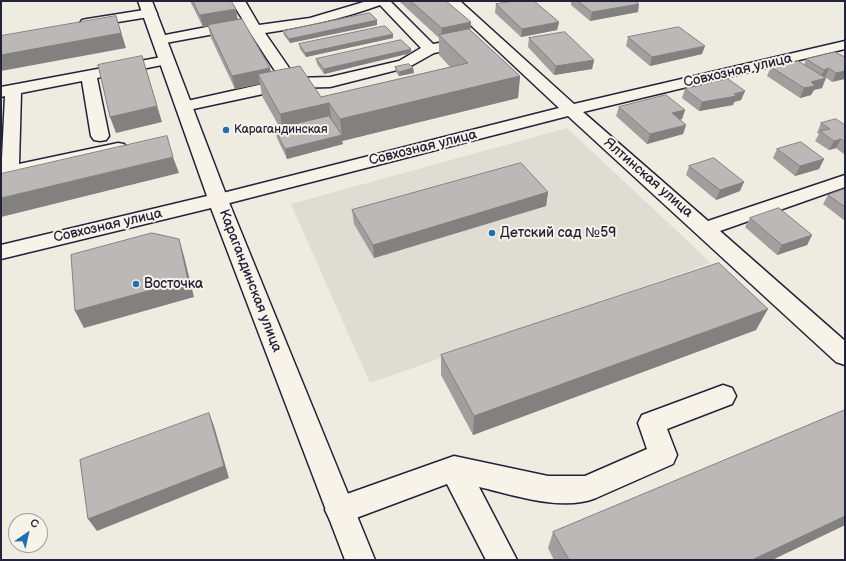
<!DOCTYPE html>
<meta charset="utf-8">
<style>
body{margin:0}
#map{position:relative;width:846px;height:561px;overflow:hidden;background:#eeebe1;font-family:"Balsamiq Sans",sans-serif}
canvas{display:block}
.frame{position:absolute;inset:0;border:2px solid #22223b;pointer-events:none}
.north{position:absolute;left:8px;top:513px;width:40px;height:40px;box-sizing:border-box;background:#f7f3e8;border:1px solid #a29fa3;border-radius:50%;rotate:34deg;font-size:11px;font-weight:700;line-height:16px;text-align:center;color:#22223b}
.north::after{content:'';display:block;margin:auto;width:14px;height:18px;background:#1f6fb2;clip-path:polygon(50% 0,100% 100%,50% 72%,0 100%)}
</style>
<div id="map">
<canvas width="846" height="561"></canvas>
<div class="frame"></div>
<div class="north">С</div>
</div>
<script>
const ctx = document.querySelector('canvas').getContext('2d');
ctx.lineJoin = 'round';
function paint(path, color) { ctx.fillStyle = color; ctx.fill(path, 'evenodd'); }
function strokePath(path, color, width, dash) { ctx.strokeStyle = color; ctx.lineWidth = width; ctx.lineCap = dash ? 'butt' : 'round'; ctx.setLineDash(dash || []); ctx.stroke(path); }
function drawText(font, color, halo, rows, align = 'center') {
  ctx.font = font + ' "Balsamiq Sans",sans-serif'; ctx.lineWidth = 4; ctx.setLineDash([]); ctx.textBaseline = 'middle'; ctx.strokeStyle = halo; ctx.fillStyle = color; for (const [text, x, y, turn = 0] of rows) {
    ctx.save(); ctx.translate(x, y); ctx.rotate((+turn || 0) * Math.PI / 180); ctx.textAlign = isNaN(turn) ? turn : align; if (halo) ctx.strokeText(text, 0, 0); ctx.fillText(text, 0, 0); ctx.restore();
  }
}
const built = new Path2D(`
 M567 128 711 263 370 383 291 204Z`);
const minor = new Path2D(`
 M231 1H245L259 25 310 18 367 1H390L433 44 469 38 474 39 476 42 474 45 434 53 409 67 330 87 291 88 184 111 178 109 176 106 178 103 281 80 247 28 160 44 155 43 153 40 155 37 160 36 243 20ZM380 5 421 48 399 61 330 77 296 78 265 33C304 27 342 19 380 5Z
 M445 1H460L574 104 845 41V49L583 112 708 221 845 175V187L720 231 845 341V365L836 362 568 116 218 206 211 204 208 200 211 196 559 108Z
 M150 9 155 10 157 13 155 16 87 27 82 26 80 23 82 20 87 19Z
 M167 56 172 57 174 60 172 63 97 78 109 136 106 140 100 141 94 140 91 136 82 81 21 93 19 164 118 143 124 144 127 148 124 152 118 153 1 179 5 96 1 97V87Z
 M723 385 732 388 736 396 732 404 667 429 677 455 673 464 596 498C562 512 514 495 479 487L517 560H486L447 484 340 524 330 520 325 510 330 500 454 456 548 476H585L647 449 638 423 642 415Z`);
const major = new Path2D(`
 M138 1H152L228 200 375 560H345L211 208 1 259V245L207 196Z`);
const wall = new Path2D(`
 M190 1H231L238 20 270 68 271 72 321 97 450 67 439 55V38L400 2V1H446L470 30 520 76 518 98 342 141 343 144 287 159 277 138 275 129 280 128 262 96 260 84 235 89 211 38 208 26 203 27Z
 M571 1H635L638 12 590 21 571 5Z
 M496 4 559 22 557 30 521 37 495 13Z
 M377 20V25L290 43 284 35 283 31Z
 M628 37 702 54 650 66 626 46Z
 M393 38 306 57 300 49 299 44Z
 M529 38 594 60 592 69 554 75 528 47Z
 M411 49V53L324 74 317 64 316 59Z
 M845 57 832 82 825 77 822 88 814 90 811 95 800 98 767 76 771 67 804 65 806 59Z
 M395 67 413 68 414 73 399 76 396 72Z
 M685 89 745 91 741 100 734 102 733 105 699 111 682 98Z
 M619 107 685 110 682 119 680 120 686 125 683 134 647 144 616 116Z
 M821 123 845 125V155L836 148 829 150 815 141 819 134 817 133Z
 M777 149 824 159 819 169 795 176 773 158Z
 M689 166 740 191 716 200 686 175Z
 M845 189V221L823 204 828 195Z
 M548 192 546 206 374 258 354 224 352 210Z
 M750 218 812 235 807 245 777 255 745 227Z
 M756 330 473 435 441 375V355Z
 M845 410V525L772 560H554L548 548 553 532Z`);
const shadedWall = new Path2D(`
 M639 4 638 12 590 21 592 12Z
 M236 9 238 21 203 27 200 15Z
 M116 16 126 48 1 71V55Z
 M377 20V25L290 43 289 39Z
 M471 22 470 34 441 37 442 28Z
 M559 22 557 30 521 37 522 29Z
 M393 34V38L306 57 305 53Z
 M705 46 702 54 650 66 652 57Z
 M411 49V53L324 74V69Z
 M142 56 162 122 116 133 110 117Z
 M594 60 592 69 554 75 556 66Z
 M270 68 272 81 258 74 260 84 235 89 232 76Z
 M413 68 414 73 399 76V72Z
 M829 68 825 77 820 79 824 70Z
 M845 71V79L832 82 836 73Z
 M520 76 518 98 342 141 343 144 287 159 285 149 342 135 340 119Z
 M826 78 822 88 814 90 811 95 800 98 804 88 811 82Z
 M745 91 741 100 734 102 733 105 699 111 702 102Z
 M329 103 332 124 284 136 280 114Z
 M685 110 682 119 669 123 672 113Z
 M686 125 683 134 647 144 650 134Z
 M841 139 836 148 829 150 834 141Z
 M173 157 179 173 1 217V198Z
 M824 159 819 169 795 176 800 166Z
 M744 182 740 191 716 200 720 190Z
 M548 192 546 206 374 258 373 245Z
 M812 235 807 245 777 255 782 245Z
 M179 239 184 256 194 297 84 328 75 311Z
 M768 309 756 330 473 435 474 416Z
 M209 413 214 426 229 478 97 531 88 519Z
 M845 516V525L772 560H752Z`);
const building = new Path2D(`
 M193 1H231L236 9 200 15Z
 M411 1H446L471 22 442 28Z
 M515 1H534L559 22 522 29 496 4Z
 M578 1H635L639 4 592 12Z
 M370 13 377 20 289 39 283 31Z
 M116 16 121 33 1 55V36Z
 M242 19 270 68 232 76 208 25Z
 M385 26 393 34 305 53 299 44Z
 M679 27 705 46 652 57 628 37Z
 M469 29 520 76 340 119 329 103 280 114 258 74 300 66 321 97 468 63 439 35Z
 M565 32 594 60 556 66 529 38Z
 M401 40 411 49 324 69 316 59Z
 M835 52 845 57V71L836 73 829 68 824 70 806 59Z
 M142 56 157 106 110 117 98 65Z
 M798 61 826 78 811 82 815 86 804 88 771 67Z
 M409 64 413 68 399 72 395 67Z
 M728 79 745 91 734 94 737 96 702 102 685 89Z
 M666 95 685 110 672 113 686 125 650 134 619 107Z
 M329 116 342 135 285 149 275 129Z
 M836 119 845 125V142L841 139 834 141 820 131 830 129 821 123Z
 M167 136 173 157 1 198V174Z
 M801 142 824 159 800 166 777 149Z
 M714 158 744 182 720 190 689 166Z
 M521 163 548 192 373 245 352 210Z
 M845 189V207L828 195Z
 M779 208 812 235 782 245 750 218Z
 M152 233 179 239 188 280 75 311 71 255Z
 M719 263 768 309 474 416 441 355Z
 M845 410V516L752 560H569L553 532Z
 M209 413 224 466 88 519 80 460Z`);
const markers = [
 [226,130,4,"#1f6fb2"],
 [492,233,4,"#1f6fb2"],
 [136,284,4,"#1f6fb2"]
];
const farPoinames = [
 ["Карагандинская",234,130]
];
const streetNames = [
 ["Совхозная улица",738,71,-13],
 ["Совхозная улица",423,148,-14],
 ["Ялтинская улица",648,178,41],
 ["Совхозная улица",108,226,-13],
 ["Карагандинская улица",250,281,69]
];
const poiNames = [
 ["Детский сад №59",500,233],
 ["Восточка",144,284]
];
paint(built, '#dfdcd4');
strokePath(minor, '#22223b', 3);
strokePath(major, '#22223b', 3);
paint(minor, '#f7f3e8');
paint(major, '#f7f3e8');
paint(wall, '#a19e9d');
paint(shadedWall, '#838180');
paint(building, '#bbb8b7');
strokePath(building, '#838180', 1);
for (const [x, y, r, color] of markers) { const dot = new Path2D(); dot.arc(x, y, r, 0, 2 * Math.PI); ctx.fillStyle = color; ctx.fill(dot); strokePath(dot, '#f7f3e8', 1.5); }
drawText('12px', '#22223b', '#f7f3e8', farPoinames, 'left');
drawText('14px', '#22223b', '#f7f3e8', streetNames);
drawText('14px', '#22223b', '#f7f3e8', poiNames, 'left');
</script>
